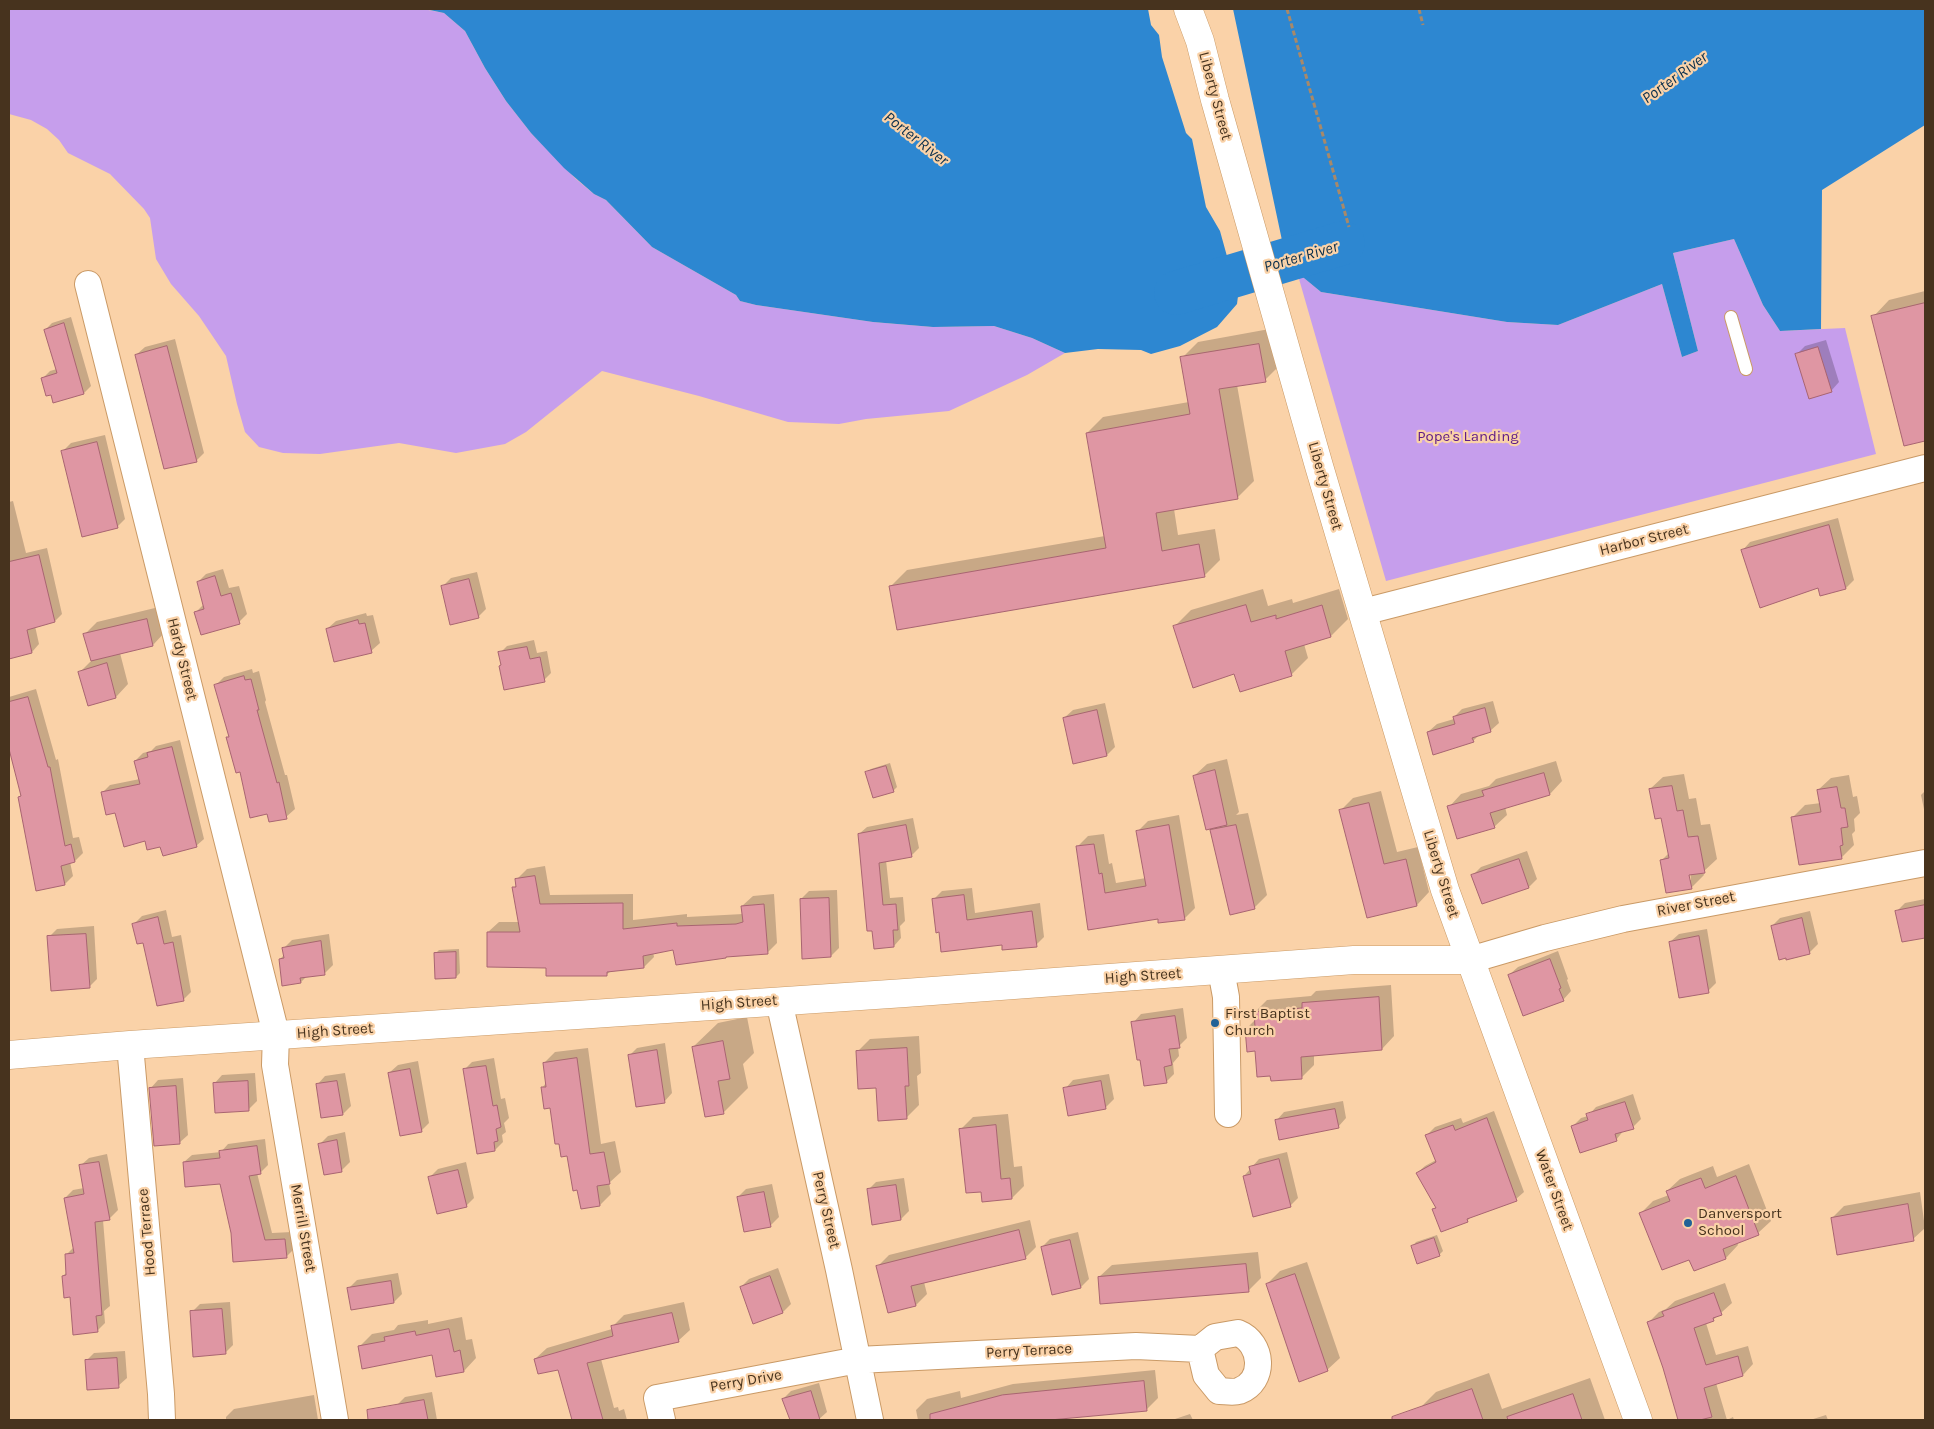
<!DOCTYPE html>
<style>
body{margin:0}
#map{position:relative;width:1934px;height:1429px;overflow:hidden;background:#fad2a8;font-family:Karla,sans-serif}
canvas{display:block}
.frame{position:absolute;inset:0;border:10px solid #47331e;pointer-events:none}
</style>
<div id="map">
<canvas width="1934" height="1429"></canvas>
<div class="frame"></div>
</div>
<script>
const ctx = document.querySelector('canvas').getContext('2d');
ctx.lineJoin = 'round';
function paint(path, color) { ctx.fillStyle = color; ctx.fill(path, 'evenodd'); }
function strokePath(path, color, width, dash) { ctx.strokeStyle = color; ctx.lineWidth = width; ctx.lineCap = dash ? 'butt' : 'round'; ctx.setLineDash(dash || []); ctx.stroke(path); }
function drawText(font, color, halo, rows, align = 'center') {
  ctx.font = font + ' Karla,sans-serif'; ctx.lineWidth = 4.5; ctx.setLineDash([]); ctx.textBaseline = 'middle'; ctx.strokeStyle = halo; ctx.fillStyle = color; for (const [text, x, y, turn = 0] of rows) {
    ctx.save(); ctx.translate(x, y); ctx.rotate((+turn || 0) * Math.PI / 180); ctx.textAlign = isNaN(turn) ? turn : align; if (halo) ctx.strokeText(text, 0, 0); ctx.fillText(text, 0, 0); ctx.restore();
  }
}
const green = new Path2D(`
 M9 9H423L444 13 465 31 485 68 506 101 531 133 576 179 594 194 606 200 652 247 736 295 740 301 756 305 873 322 933 327 994 326 1032 338 1065 353 1027 375 949 411 866 419 839 424 788 422 699 396 602 371 526 432 505 444 456 453 399 443 320 454 283 453 259 447 245 432 237 404 226 356 199 316 171 284 156 259 150 218 144 209 110 174 68 153 59 140 47 129 31 120 9 114Z
 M1734 239 1763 305 1780 331 1845 328 1876 454 1386 581 1297 272 1321 292 1507 322 1558 325 1662 284 1682 357 1698 351 1673 253Z`);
const water = new Path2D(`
 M425 9H1144L1145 10 1148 9 1151 25 1159 35 1162 57 1186 133 1192 139 1206 207 1220 231 1238 296 1237 304 1217 327 1180 346 1151 354 1141 350 1098 349 1065 353 1032 338 994 326 933 327 873 322 756 305 740 301 736 295 652 247 606 200 594 194 564 168 531 133 506 101 485 68 465 31 444 13Z
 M1233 9H1925V125L1822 190 1821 329 1780 331 1763 305 1734 239 1673 253 1698 351 1682 357 1662 284 1558 325 1507 322 1321 292 1287 264Z`);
const shadow = new Path2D(`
 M1925 291V439L1905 444 1873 317 1889 300Z
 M71 317 91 386 84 393H51L43 378 50 371 57 369 45 330 52 323Z
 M1275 328 1281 364 1265 380 1237 385 1254 481 1238 497 1174 509 1178 535 1215 529 1220 560 1204 576 891 586 907 570 1105 536 1087 433 1103 417 1189 402 1182 358 1198 342Z
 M175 339 204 453 196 461 136 355 145 347Z
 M1826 340 1839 382 1831 391 1796 355 1805 346Z
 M105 435 125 519 117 527 63 451 71 443Z
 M13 501 26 553 47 548 62 614 55 621 35 626 39 644 32 652 9 657V502Z
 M1838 518 1854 580 1846 588 1819 587 1742 551 1750 542Z
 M223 569 229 588 239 586 247 614 239 622 195 613 204 604 198 582 206 574Z
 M477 572 486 609 478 617 443 586 451 578Z
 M1263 589 1268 606 1292 599 1293 603 1339 589 1348 619 1331 636 1304 644 1308 658 1291 675 1174 627 1191 610Z
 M159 607 165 632 153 645 120 653 128 684 116 697 80 672 92 660 84 635 97 622Z
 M366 613 367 616 373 615 380 643 371 651 327 629 336 621Z
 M534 640 537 653 547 651 551 673 544 680 502 664 500 653 507 646Z
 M252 669 253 673 259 671 266 700 265 702 285 775H287L295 809 286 817 268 813 241 770 228 738 230 736 216 685 224 677Z
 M36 689 56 760 58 759 73 838 79 837 83 853 75 861 70 862 73 876 65 884 20 797 22 795 9 743V697Z
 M1493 701 1499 723 1490 731 1480 734 1473 741 1428 732 1437 724 1454 719V717L1462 709Z
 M1105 703 1115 747 1107 755 1064 718 1073 710Z
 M180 740 204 839 196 846 161 845 145 840 116 812 103 792 110 785 140 779 135 761 143 753 151 751 156 746Z
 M1227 759 1239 812 1236 815 1248 813 1267 895 1254 908 1211 830 1215 827 1194 776 1207 764Z
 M1556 761 1562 781 1550 794 1505 807 1507 815 1494 827 1449 807 1461 794 1489 786 1496 779Z
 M890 763 897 787 893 791 867 772 871 769Z
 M1684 774 1689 799 1696 798 1701 825 1710 824 1717 859 1703 872 1704 875 1691 888 1661 861 1669 853 1662 816 1650 789 1663 777ZM1687 869H1690L1691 880H1689Z
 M1849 775 1853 797 1857 796 1860 813 1854 819 1855 831 1852 834 1854 845 1842 857 1792 818 1805 805 1821 803 1818 790 1831 778Z
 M1381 791 1397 852 1418 847 1429 892 1417 905 1368 916 1340 811 1353 798Z
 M1925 791V814L1921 795Z
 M1179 815 1195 908 1184 919 1159 917 1090 928 1077 847 1088 836 1104 834 1109 864 1112 863 1116 883 1146 878 1137 832 1148 821Z
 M913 818 919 848 911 856 886 860 890 898 903 897 905 921 900 926 901 938 894 946 859 834 867 827Z
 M1527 851 1537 879 1529 887 1482 903 1473 875 1481 867Z
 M545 866 550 895 633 894V920L687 914V917L743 914 742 906 753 896 774 894 777 943 767 953 674 949 653 952 654 957 644 967 611 971 606 975 547 966 488 932 499 922H519L514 888 517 884 516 880 527 869Z
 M972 888 975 913 1040 903 1044 937 1036 945 1003 944 934 899 942 891Z
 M837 890 839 948 831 956 801 899 809 891Z
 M1925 899V936L1903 941 1897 911 1905 903Z
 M166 910 172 937 181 935 191 992 183 1000 134 924 142 916Z
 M1810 911 1818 944 1810 952 1787 959 1772 926 1780 918Z
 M94 926 97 979 89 987 49 937 57 929Z
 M1707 929 1716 983 1708 991 1670 942 1679 934Z
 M329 934 333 965 325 973 307 976 301 982 280 959 285 954 284 948 292 940Z
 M459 949 460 973 456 977 435 954 439 950Z
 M1558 951 1568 979 1567 980 1571 991 1563 1000 1509 975 1518 967Z
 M1391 985 1394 1036 1382 1049 1314 1054V1065L1302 1077 1271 1075 1246 1029 1255 1020V1012L1267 1000 1311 996 1316 991Z
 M1183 1008 1187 1038 1178 1047 1179 1056 1173 1063 1174 1074 1166 1082 1133 1023 1141 1014Z
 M747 1017 754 1053 743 1064 748 1088 724 1112 706 1116 693 1047 718 1023Z
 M919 1036 921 1073 917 1076 919 1105 906 1118 877 1087 858 1051 870 1039Z
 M665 1043 672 1093 664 1102 629 1056 637 1048Z
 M588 1048 601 1144 615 1141 621 1172 609 1183 611 1194 600 1205 582 1208 568 1155 552 1106 542 1088 546 1083 544 1063 555 1052Z
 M494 1058 501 1099 505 1098 509 1118 504 1123 506 1132 502 1135 503 1142 495 1150 464 1070 472 1062Z
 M418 1061 429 1123 421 1131 389 1073 398 1065Z
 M255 1073 257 1101 249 1109 214 1084 222 1075Z
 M345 1073 351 1106 343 1114 317 1085 325 1076Z
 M1109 1074 1114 1099 1105 1108 1065 1089 1073 1080Z
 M183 1078 188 1135 179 1143 150 1089 158 1080Z
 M1633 1094 1641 1119 1633 1127 1624 1130 1616 1140 1572 1127 1581 1118 1588 1116 1596 1107Z
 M1343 1101 1346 1118 1338 1127 1276 1121 1284 1112Z
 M1494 1111 1524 1192 1516 1199 1473 1215 1467 1221 1433 1210 1436 1207 1417 1173 1425 1166 1436 1160 1427 1135 1435 1127 1461 1118 1463 1123Z
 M1008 1114 1014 1167 1022 1166 1024 1186 1012 1198 982 1190 960 1130 973 1117Z
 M345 1132 350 1162 342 1170 320 1144 328 1136Z
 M265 1139 268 1165 260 1173H257L272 1233 292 1232 294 1249 286 1257 232 1232 221 1182 184 1162 192 1155 221 1152 228 1144Z
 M1287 1152 1298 1198 1290 1206 1244 1176 1259 1159Z
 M107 1154 118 1210 109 1219 103 1220 110 1306 104 1311 105 1323 97 1331 71 1296 63 1276 67 1272 66 1255 74 1247 65 1198 73 1190 84 1188 80 1166 89 1158Z
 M466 1162 474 1198 466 1206 430 1177 438 1169Z
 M1749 1164 1771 1221 1758 1233 1737 1242 1738 1245 1726 1258 1694 1270 1690 1258 1641 1213 1653 1201 1669 1195 1667 1191 1680 1179 1713 1166 1717 1177Z
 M904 1178 909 1211 901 1219 868 1190 876 1182Z
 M772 1184 779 1217 771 1225 745 1231 738 1197 746 1189Z
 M1920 1192 1925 1228 1913 1239 1832 1218 1844 1206Z
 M1030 1220 1036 1247 1025 1258 924 1282 927 1294 916 1305 878 1266 889 1255Z
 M1078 1232 1089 1279 1081 1287 1042 1247 1050 1239Z
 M1437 1235 1443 1251 1439 1255 1413 1246 1416 1242Z
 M1258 1252 1261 1278 1248 1291 1099 1277 1112 1265Z
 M1307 1262 1340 1358 1327 1370 1267 1284 1280 1271Z
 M778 1268 791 1304 783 1312 741 1287 749 1279Z
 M398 1273 402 1294 394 1302 349 1288 357 1280Z
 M1725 1283 1732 1303 1713 1320 1706 1323 1716 1355 1748 1346 1753 1364 1743 1375 1716 1383 1727 1420 1733 1417 1734 1420H1679L1664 1368 1648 1323 1659 1312 1666 1309 1675 1301Z
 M230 1302 233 1345 225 1353 192 1312 200 1304Z
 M684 1302 690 1330 678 1341 601 1359 614 1408 618 1407 619 1411 624 1409 627 1420H573L558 1368 535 1359 547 1348 612 1329V1327L624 1315Z
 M462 1317 466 1340 472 1339 476 1358 464 1371 433 1354 359 1347 372 1334 394 1330 398 1325 428 1320V1324Z
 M125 1351 127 1378 118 1386 86 1361 94 1353Z
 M1155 1370 1158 1398 1147 1409 1037 1420H997V1419L918 1420 916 1410 927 1399 960 1391 961 1398 1013 1384Z
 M1489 1373 1502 1409 1590 1378 1605 1420H1424L1420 1408 1436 1392Z
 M819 1383 827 1412 818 1420H791L783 1399 791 1391Z
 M432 1392 437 1420H399L396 1406 405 1397Z
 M314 1395 318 1420H226V1417L234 1409Z
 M1190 1414 1193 1420H1172Z
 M1826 1415 1828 1420H1810Z`);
const river = new Path2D(`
 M1176 293 1343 243`);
const building = new Path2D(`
 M1925 303V441L1904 446 1871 316Z
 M64 323 84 394 53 403 51 395 46 396 41 378 57 373 44 330Z
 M1259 344 1266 382 1219 389 1238 499 1156 513 1162 551 1199 544 1205 577 897 630 889 586 1106 548 1086 433 1190 414 1180 357Z
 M167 346 197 462 164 469 135 355Z
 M1818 347 1832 392 1809 399 1795 354Z
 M97 442 118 528 82 537 61 451Z
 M1829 525 1846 589 1820 596 1818 588 1760 608 1741 550Z
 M39 555 55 622 27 630 32 653 9 659V562Z
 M215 576 221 596 231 593 240 624 201 635 194 612 204 609 197 582Z
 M469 579 479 618 450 625 441 586Z
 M1246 605 1251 622 1276 615V619L1322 605 1331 637 1285 651 1292 676 1240 692 1234 674 1193 688 1173 626Z
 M147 619 153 646 91 661 83 634Z
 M358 620 359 624 365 623 372 653 334 662 326 629Z
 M527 647 530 659 540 657 545 682 504 690 499 666 501 665 498 652Z
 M107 663 116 698 88 706 78 672Z
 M244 676 245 680 251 679 259 710H257L277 783 279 782 287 819 269 822 267 814 250 818 240 772 236 773 226 737H229L214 685Z
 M28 697 48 767H50L65 846 71 844 75 862 61 866 65 885 36 891 18 797 21 796 9 749V702Z
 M1485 708 1491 732 1472 738 1474 742 1433 755 1427 732 1455 724 1453 717Z
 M1097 710 1107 756 1073 764 1063 718Z
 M172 747 197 847 163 856 160 847 147 850 145 841 124 847 115 813 106 815 101 792 140 784 134 761 148 757 147 753Z
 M886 766 894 792 873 798 865 772Z
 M1215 770 1227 825 1206 830 1193 776Z
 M1544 773 1550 795 1490 813 1495 828 1457 839 1447 806 1484 796 1482 791Z
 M1672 786 1677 811 1683 810 1688 837 1698 836 1705 873 1689 875 1692 889 1666 893 1660 860 1669 858 1661 818 1655 819 1649 789Z
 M1837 787 1841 808H1845L1848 827 1841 828 1843 845 1840 846 1842 859 1799 865 1791 817 1821 812 1817 790Z
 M1369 803 1384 864 1406 859 1417 906 1367 918 1339 810Z
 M906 825 912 857 879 863 883 905 896 904 898 930H893L894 947 874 949 872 931H867L858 834Z
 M1169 825 1185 920 1158 923V919L1088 930 1076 846 1094 844 1099 874 1102 873 1105 893 1146 886 1136 831Z
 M1236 825 1255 909 1230 915 1210 830Z
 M1519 859 1529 888 1482 904 1471 875Z
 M535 876 540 904 623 903V929L677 923V926L736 924 743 922 741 906 764 904 768 954 726 957V958L676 965 673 950 643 956 644 968 607 972V976H546V968L487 967V932H520L512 887H516L515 879Z
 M964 895 967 920 1032 911 1037 947 1002 950V945L941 952 939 932 936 933 932 899Z
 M829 898 831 957 802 959 800 899Z
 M1925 905V938L1902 942 1895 911Z
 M158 917 164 944 173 942 184 1001 157 1006 143 943 137 944 132 924Z
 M1802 918 1810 954 1786 960V958L1779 960 1771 926Z
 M86 934 90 988 51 991 47 936Z
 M1699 936 1709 993 1679 998 1669 942Z
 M321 941 325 975 300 978 301 983 282 986 279 959 284 958 282 948Z
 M456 952V978L435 979 434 953Z
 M1550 959 1561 988 1559 989 1564 1001 1523 1016 1508 975Z
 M1379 997 1382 1050 1301 1057 1302 1079 1271 1081 1270 1076 1257 1077 1255 1051 1247 1052 1245 1028 1255 1027 1254 1012 1302 1008V1003Z
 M1175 1016 1180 1048 1169 1049 1172 1065 1164 1067 1167 1083 1144 1086 1140 1060H1137L1131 1022Z
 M723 1041 730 1079 718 1081 724 1114 705 1117 692 1047Z
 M907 1048 909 1086H905L907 1119 878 1121 876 1088 858 1089 856 1051Z
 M657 1050 665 1103 636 1107 628 1055Z
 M577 1058 590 1154 604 1152 610 1184 597 1186 600 1206 581 1209 577 1190 573 1191 567 1156 561 1157 559 1144H555L550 1108 544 1109 541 1087H546L543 1063Z
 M486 1066 493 1106 497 1105 501 1127 496 1129 498 1141 494 1142 495 1151 477 1154 463 1069Z
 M410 1069 422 1132 400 1136 388 1073Z
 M248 1081 249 1111 215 1113 213 1083Z
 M337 1081 343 1115 321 1118 316 1084Z
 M1101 1081 1106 1109 1068 1116 1063 1088Z
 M176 1086 180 1144 154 1146 149 1088Z
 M1625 1102 1634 1129 1615 1134 1617 1141 1580 1153 1571 1126 1588 1120 1586 1114Z
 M1335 1109 1339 1128 1279 1140 1275 1120Z
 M1487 1118 1517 1201 1467 1219 1468 1222 1441 1232 1432 1209 1436 1208 1416 1173 1436 1162 1425 1135 1453 1125 1455 1130Z
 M996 1125 1001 1179 1010 1178 1012 1199 982 1202 981 1192 966 1193 959 1129Z
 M337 1140 342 1172 324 1175 318 1144Z
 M257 1146 261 1174 249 1176 265 1240 285 1239 287 1258 233 1262 231 1233 220 1184 185 1187 183 1162 220 1158 219 1151Z
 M1279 1159 1291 1207 1253 1217 1243 1176 1251 1174 1249 1167Z
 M99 1162 110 1220 95 1222 102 1315 96 1316 98 1332 73 1335 70 1297 64 1298 62 1276 66 1275 65 1254 74 1253 64 1198 84 1194 79 1165Z
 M458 1170 467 1207 437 1214 428 1177Z
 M1736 1176 1759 1235 1723 1249 1726 1259 1694 1271 1689 1260 1662 1270 1639 1213 1670 1201 1666 1191 1701 1178 1705 1188Z
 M896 1185 901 1220 872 1225 867 1189Z
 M764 1192 771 1227 744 1232 737 1197Z
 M1908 1204 1914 1241 1837 1255 1831 1218Z
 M1019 1230 1026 1259 911 1286 916 1306 888 1313 876 1266Z
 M1434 1238 1440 1256 1417 1264 1411 1246Z
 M1070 1240 1081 1288 1052 1295 1041 1247Z
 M1246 1264 1249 1292 1100 1304 1098 1277Z
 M1295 1274 1328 1371 1299 1382 1266 1284Z
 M770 1276 783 1313 753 1324 740 1287Z
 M391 1281 394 1303 351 1310 347 1288Z
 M1714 1293 1722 1315 1713 1318 1714 1321 1694 1328 1706 1365 1738 1356 1743 1376 1704 1388 1712 1417 1700 1420H1678L1663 1368 1647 1322 1664 1316 1662 1312Z
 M222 1309 226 1354 193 1357 190 1311Z
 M672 1313 679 1342 587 1363 603 1420H572L558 1370 538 1374 534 1359 613 1336 611 1326Z
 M449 1329 454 1352 460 1350 464 1372 436 1377 432 1355 362 1369 358 1346 385 1341 384 1337 415 1331 416 1335Z
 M117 1358 119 1388 87 1390 85 1360Z
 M1144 1381 1147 1411 1050 1420H930V1414L1002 1395Z
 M1472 1389 1483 1420H1392V1417Z
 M811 1391 820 1420H790L782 1399Z
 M1573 1394 1582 1420H1508L1507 1417Z
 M424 1400 428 1420H368L367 1410Z`);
const path = new Path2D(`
 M1287 9 1349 227
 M1419 9 1423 25`);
const lane = new Path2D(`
 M1731 317 1746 369`);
const street = new Path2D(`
 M88 284 276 1034 275 1065 335 1420
 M1363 612 1925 468
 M1470 960 1545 938 1623 919 1925 863
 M1221 970 1226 997 1228 1114
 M779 1001 839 1270 870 1420
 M130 1045 161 1394 162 1420
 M1238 1333C1263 1343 1266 1381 1239 1391 1233 1393 1225 1391 1219 1391L1206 1375 1200 1349 1215 1337Z
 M662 1420 657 1398 858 1360 1136 1346 1200 1349`);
const secondary = new Path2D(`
 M1188 9 1200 41 1215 100 1319 466 1445 890 1638 1420
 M9 1055 130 1045 905 993 1354 960H1470`);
const markers = [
 [1215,1023,5,"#216297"],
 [1688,1223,5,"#216297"]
];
const streetNames = [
 ["Liberty Street",1215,96,75],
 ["Liberty Street",1325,486,74],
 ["Harbor Street",1644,540,-14],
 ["Hardy Street",182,659,76],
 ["Liberty Street",1441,874,73],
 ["River Street",1696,904,-11],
 ["High Street",1143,976,-4],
 ["High Street",739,1003,-4],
 ["High Street",335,1031,-4],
 ["Water Street",1554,1190,70],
 ["Perry Street",826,1210,77],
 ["Merrill Street",303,1228,80],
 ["Hood Terrace",147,1232,-95],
 ["Perry Terrace",1029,1351,-3],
 ["Perry Drive",746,1381,-10]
];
const parkNames = [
 ["Pope's Landing",1468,437]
];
const poiNames = [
 ["First Baptist",1225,1014],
 ["Church",1225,1031],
 ["Danversport",1698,1214],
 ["School",1698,1231]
];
const waterNames = [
 ["Porter River",1675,78,-36],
 ["Porter River",916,139,38],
 ["Porter River",1301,257,-16]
];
paint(green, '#c69eec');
paint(water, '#2d87d1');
paint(shadow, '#0003');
strokePath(river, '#2d87d1', 44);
paint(building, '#df96a3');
strokePath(building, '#a86471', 1);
strokePath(lane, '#ca9a66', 14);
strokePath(street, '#ca9a66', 28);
strokePath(secondary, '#ca9a66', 29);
strokePath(path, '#a88969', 3, [5, 2.5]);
strokePath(lane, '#fff', 12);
strokePath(street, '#fff', 26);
strokePath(secondary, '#fff', 28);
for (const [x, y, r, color] of markers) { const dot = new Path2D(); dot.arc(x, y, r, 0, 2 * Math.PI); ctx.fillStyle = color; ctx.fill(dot); strokePath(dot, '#fad2a8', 2); }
drawText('15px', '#47331e', '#fad2a8', streetNames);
drawText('15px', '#5d1a87', '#fad2a8', parkNames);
drawText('15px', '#47331e', '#fad2a8', poiNames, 'left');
drawText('italic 16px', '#082d4b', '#fad2a8', waterNames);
</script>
